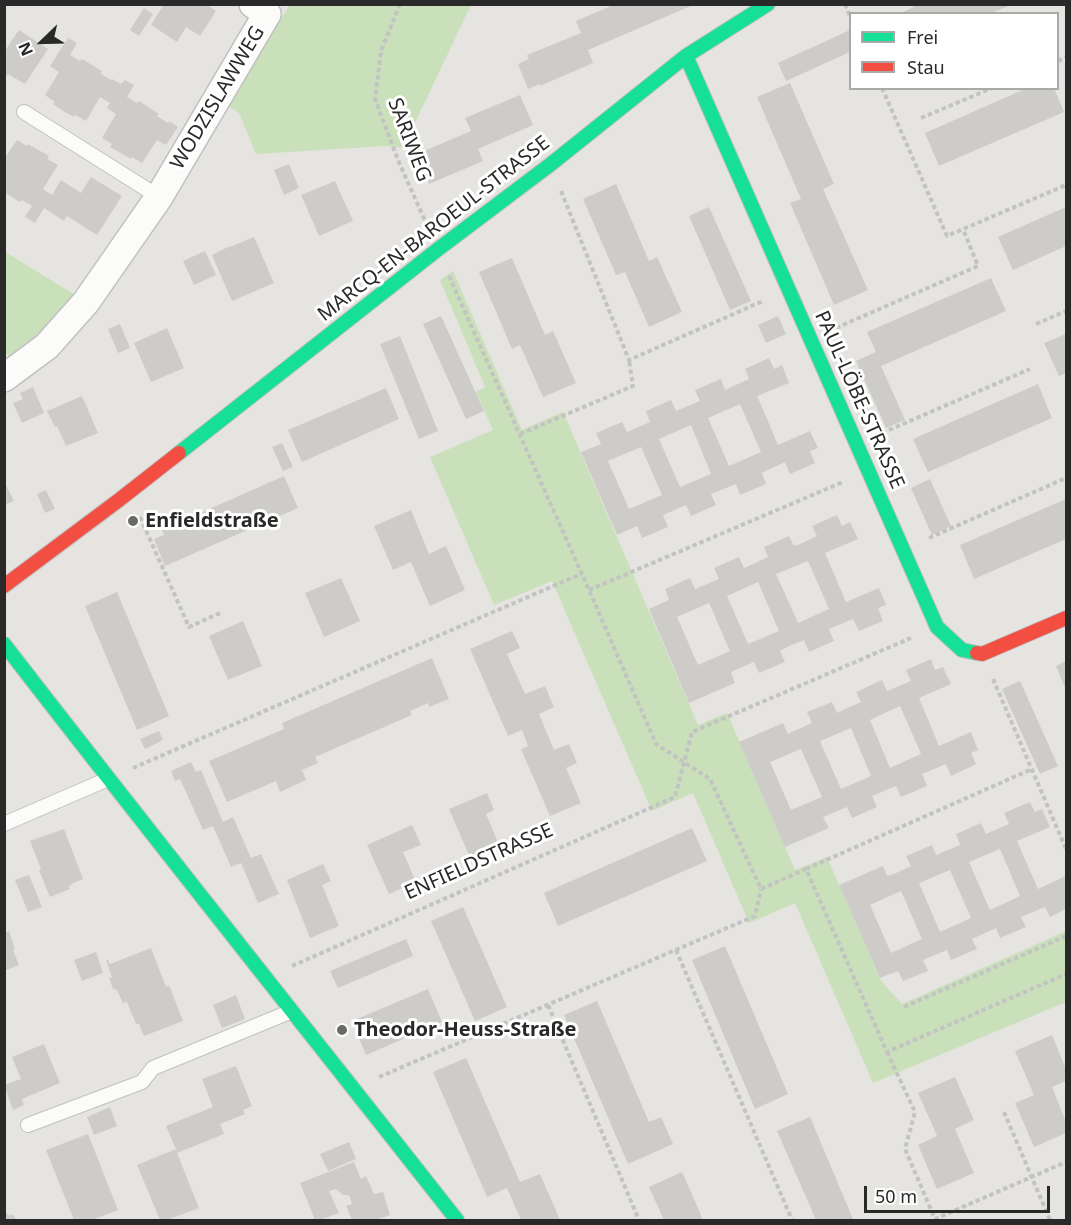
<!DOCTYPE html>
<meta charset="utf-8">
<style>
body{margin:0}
#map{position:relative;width:1071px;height:1225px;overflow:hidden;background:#e6e4e0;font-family:"Noto Sans",sans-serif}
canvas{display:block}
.frame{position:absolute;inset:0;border:6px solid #292929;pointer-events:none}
.legend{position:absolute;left:849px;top:12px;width:210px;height:78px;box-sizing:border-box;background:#fff;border:2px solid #a9a9a9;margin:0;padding:8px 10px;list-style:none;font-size:18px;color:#292929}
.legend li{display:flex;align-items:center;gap:12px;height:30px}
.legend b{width:30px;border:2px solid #a9a9a9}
.north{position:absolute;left:12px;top:12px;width:60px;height:60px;-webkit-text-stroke:4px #fff;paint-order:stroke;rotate:247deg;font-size:16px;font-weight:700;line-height:24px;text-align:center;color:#292929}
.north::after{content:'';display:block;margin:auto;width:21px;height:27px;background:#292929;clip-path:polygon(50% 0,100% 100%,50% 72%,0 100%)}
.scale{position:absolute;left:864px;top:1186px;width:186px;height:27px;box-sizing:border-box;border:3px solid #292929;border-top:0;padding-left:8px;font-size:18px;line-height:21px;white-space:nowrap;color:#292929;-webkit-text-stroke:4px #fff;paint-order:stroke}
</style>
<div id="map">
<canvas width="1071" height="1225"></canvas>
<div class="frame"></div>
<ul class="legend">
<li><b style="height:8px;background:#16e098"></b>Frei</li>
<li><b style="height:8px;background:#f24e42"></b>Stau</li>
</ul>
<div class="north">N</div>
<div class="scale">50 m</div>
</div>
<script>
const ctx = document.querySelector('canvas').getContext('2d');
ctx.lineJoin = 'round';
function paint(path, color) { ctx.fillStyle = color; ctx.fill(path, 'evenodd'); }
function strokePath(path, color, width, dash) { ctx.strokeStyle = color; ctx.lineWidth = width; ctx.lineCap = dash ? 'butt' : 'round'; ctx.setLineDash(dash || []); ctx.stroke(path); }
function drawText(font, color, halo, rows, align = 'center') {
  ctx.font = font + ' "Noto Sans",sans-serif'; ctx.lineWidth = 6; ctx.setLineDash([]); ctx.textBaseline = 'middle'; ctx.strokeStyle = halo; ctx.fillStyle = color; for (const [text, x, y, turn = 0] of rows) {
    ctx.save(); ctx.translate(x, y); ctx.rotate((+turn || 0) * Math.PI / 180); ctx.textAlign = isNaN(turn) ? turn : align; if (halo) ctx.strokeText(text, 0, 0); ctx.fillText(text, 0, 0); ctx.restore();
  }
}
const green = new Path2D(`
 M290 5H471L403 148 386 146 256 154 239 113 225 104Z
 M4 251 75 295 59 316 14 359 5 353Z
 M453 271 522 430 563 412 698 725 727 713 795 870 827 857 881 981 902 1004 1066 931V1002L873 1083 795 903 749 923 693 793 652 811 552 581 494 605 430 457 493 430 476 392 485 387 440 280Z`);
const building = new Path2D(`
 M164 4H206L216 11 200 36 186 27 177 42 151 25Z
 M920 4 985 5H1011L989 14H899Z
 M613 5H693L588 50 593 63 540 86V84L528 89 518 64 529 59 527 55 581 33 576 21Z
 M144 8 153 14 139 36 130 30Z
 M19 30 48 49 25 84 8 74 4 79V52Z
 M850 30V52L786 81 778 63Z
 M68 38 77 43 70 55 80 61 82 59 102 71 101 74 111 80 112 79 121 84 125 80 134 85 127 97 137 103 139 101 159 114 157 116 168 123 169 121 178 127 166 145 157 140 142 163 132 157 131 159 110 147 112 144 102 138 116 114 107 108 110 103 100 97 86 121 75 115 74 117 63 111 53 104 55 102 45 95 59 72 50 66Z
 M790 83 834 184 823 189 868 290 834 305 790 203 801 199 757 97Z
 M1027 88H1054L1064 112 939 166 925 133Z
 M520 95 533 125 478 149 483 161 429 184 417 154 471 131 465 118Z
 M17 140 27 146 28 144 49 156 47 159 58 165 43 189 52 195 61 180 81 193 91 177 122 196 97 235 67 216 64 221 44 208 35 223 25 217 32 206 22 200 20 202 4 192V159Z
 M289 164 299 188 284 195 274 170Z
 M335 181 353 221 319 236 301 195Z
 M616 184 649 261 657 257 682 312 649 327 625 272 616 275 583 199Z
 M709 207 751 301 730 310 689 216Z
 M1066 207V246L1013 270 998 237Z
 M254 237 274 283 232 301 212 255 230 246V247Z
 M205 251 216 275 194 285 183 261Z
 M512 258 545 335 553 331 576 383 543 397 520 345 512 349 479 272Z
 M991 278 1006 311 881 366 905 420 886 428 856 361 876 352 867 332Z
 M441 316 484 411 466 419 423 324Z
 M778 316 786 334 766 343 758 325Z
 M120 324 130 348 118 353 108 329Z
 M167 328 184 368 151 382 134 343Z
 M1066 334V373L1059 376 1044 343Z
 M400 336 438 431 419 439 380 344Z
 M769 358 774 369 782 365 789 383 757 396 768 421 778 445 810 431 818 448 810 451 815 463 790 474 785 462 768 470 762 473 766 484 740 495 736 484 711 494 716 505 691 516 686 505 670 512 663 515 668 527 642 538 637 526 617 535 581 452 601 444 596 433 622 422 627 432 650 422 646 411 671 400 676 411 683 408 700 401 695 390 721 379 725 390 749 379 745 369ZM740 404 761 452 729 466 708 418ZM691 425 711 474 680 487 659 439ZM641 447 662 495 629 509 608 461Z
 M1038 384 1052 418 928 472 913 439Z
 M33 387 44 413 22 423 13 403 23 399 20 393Z
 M386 388 399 419 302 462 288 430Z
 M82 396 98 433 66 446 57 426 55 427 47 411Z
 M282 443 293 467 283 471 272 447Z
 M284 476 298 508 165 566 154 539 164 535 162 530Z
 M930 479 951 526 932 535 911 488Z
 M4 481 14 501 4 505Z
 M46 490 55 509 45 513 37 494Z
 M1066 499V539L974 579 960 545Z
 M411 510 429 554 446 546 465 590 430 606 411 562 393 570 374 526Z
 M837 515 842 526 850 522 858 539 825 553 846 602 879 588 886 605 878 608 883 621 859 631 853 619 829 629 834 641 809 652 804 640 787 647 780 651 785 662 759 673 754 662 731 672 735 683 689 703 649 609 669 600 665 589 690 578 695 589 719 579 714 568 739 557 744 568 751 565 768 557 764 547 789 536 794 546 800 544 817 536 812 526ZM808 561 829 609 798 623 776 574ZM758 582 779 631 748 644 727 596ZM709 603 730 651 698 665 677 617Z
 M341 578 360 621 324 637 305 593Z
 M117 592 169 716 137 730 85 606Z
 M243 621 262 666 228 680 209 636Z
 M512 631 520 648 507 654 525 694 545 686 554 707 539 714 554 750 569 744 577 763 566 768 581 803 550 816 521 749 528 746 522 730 508 736 470 649Z
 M432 658 449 699 429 707 428 703 410 711 412 715 315 757 318 763 302 770 306 780 280 792 276 781 227 802 209 761 284 729 282 723Z
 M931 659 935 670 943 667 951 684 919 698 939 746 971 732 978 750 971 753 976 764 951 776 946 764 922 774 927 786 901 797 896 786 879 793 872 796 877 807 852 818 847 807 823 817 829 828 785 847 739 742 783 723 788 734 794 731 812 723 807 712 832 702 837 713 843 710 861 702 856 692 882 680 887 691 911 681 906 670ZM900 706 921 754 890 768 870 720ZM851 728 871 776 841 789 820 741ZM801 749 822 797 791 810 770 762Z
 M1066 661V690L1056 666Z
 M1020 681 1058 766 1040 774 1002 689Z
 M159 731 163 740 145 749 140 739Z
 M191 762 196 772 201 770 223 822 233 817 251 858 261 854 279 894 258 903 241 863 231 867 213 826 203 830 180 779 175 781 171 771Z
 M487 793 494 810 486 814 500 847 471 860 449 809Z
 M1030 802 1035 812 1042 809 1050 827 1017 841 1038 889 1066 876V909L1050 917 1045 907 1021 917 1026 927 1000 938 996 928 972 939 977 949 951 960 947 950 923 960 928 971 903 981 898 971 880 978 839 885 883 866 887 876 894 874 911 866 906 856 932 845 936 855 943 852 960 845 956 834 981 823 986 834 1009 824 1004 813ZM1000 849 1020 896 990 910 969 862ZM950 870 971 918 940 932 919 883ZM901 891 922 939 891 953 870 905Z
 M412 825 421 845 403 852 416 882 389 894 367 845Z
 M692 828 707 861 558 926 544 893Z
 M64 829 83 879 71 884V885L69 886 70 889 50 897 39 870 41 869 30 841Z
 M323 864 331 881 322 885 339 926 310 938 287 880Z
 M29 875 42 907 28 912 15 880Z
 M463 907 507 1007 475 1021 431 921Z
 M9 931 15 949 13 950 19 965 4 971V933Z
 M406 939 413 956 338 988 330 971Z
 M725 946 788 1094 755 1109 692 960Z
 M151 948 166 987 169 985 183 1021 144 1036 139 1024H136L127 1002 123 1003 117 990 113 989 109 978 112 977 106 960H108L110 964Z
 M96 952 103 973 82 981 74 960Z
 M428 989 442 1022 366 1055 352 1021Z
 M236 995 245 1019 222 1028 213 1005Z
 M597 1001 649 1122 661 1117 673 1144 628 1164 564 1015Z
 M1052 1035 1066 1069V1081L1052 1087 1066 1122V1133L1034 1147 1015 1103 1034 1095 1015 1051Z
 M44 1044 60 1083 22 1099 24 1105 13 1110 4 1085 21 1079 12 1057Z
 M466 1058 520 1182 540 1174 560 1220H521L507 1188 487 1197 433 1072Z
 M236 1066 252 1106 243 1110 245 1114 220 1124 224 1134 177 1153 199 1208 167 1220H160L137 1165 176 1149 166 1126 213 1107 202 1079Z
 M955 1077 974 1120 955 1129 974 1173 937 1189 918 1145 937 1136 918 1093Z
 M110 1107 117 1126 94 1135 87 1117Z
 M810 1117 853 1219 849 1220H816L777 1131Z
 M88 1134 118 1210 92 1220H74L46 1150Z
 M349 1142 356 1159 328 1171 320 1154Z
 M354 1162 361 1179 366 1176 374 1194 383 1192 390 1215 376 1220H352L346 1206 352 1204 349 1195H343L336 1189 329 1191 339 1213 320 1220H315L300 1183Z
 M682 1172 694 1199 703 1220H664L649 1187Z
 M4 1209 9 1216 12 1214 17 1220H4Z`);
const path = new Path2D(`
 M400 4 381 51 375 99 398 160 426 223
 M845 4 850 16
 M1058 61 1066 57
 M882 88 947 236 1066 185
 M921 118 992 88
 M561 191 629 360 763 301
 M449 276 589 590 656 744 710 779 761 889 806 869 887 1052 1066 974
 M1036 324 1066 311
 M836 328 978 266 963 229
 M882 433 1030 369
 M520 434 633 386 629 360
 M140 517 189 627 220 613
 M929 538 1066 478
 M589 590 843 482
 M993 679 1066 849
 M133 768 581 574
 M806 869 1032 769
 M676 950 792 1220
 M292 966 675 797 692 732 911 638
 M548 1005 639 1220
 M904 1007 1066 936
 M887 1052 915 1112 905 1149 935 1219 1066 1162
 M379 1077 755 916 761 889
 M1004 1112 1050 1220`);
const lane = new Path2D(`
 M24 112 159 197
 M4 824 108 779
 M28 1125 142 1082 153 1068 292 1011`);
const street = new Path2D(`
 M4 378 47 346 86 302 159 197 267 14 253 4`);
const fast = new Path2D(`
 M686 56 937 627 962 650 977 653
 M179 453 437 250 551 164 686 56 768 4
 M4 644C153 837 306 1028 457 1220`);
const jam = new Path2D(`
 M4 586 119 500 179 453
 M977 653 982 654 1066 618`);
const markers = [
 [133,521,6,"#6b6a69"],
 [342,1030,6,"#6b6a69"]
];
const streetNames = [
 ["WODZISLAWWEG",218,98,-59],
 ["SARIWEG",409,140,69],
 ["MARCQ-EN-BAROEUL-STRASSE",434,229,-38],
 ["PAUL-LÖBE-STRASSE",859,400,66],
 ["ENFIELDSTRASSE",479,862,-24]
];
const poiNames = [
 ["Enfieldstraße",145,521],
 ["Theodor-Heuss-Straße",354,1030]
];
paint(green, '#c9e0bb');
paint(building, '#ceccc9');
strokePath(lane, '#c0c0c1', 16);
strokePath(street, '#c0c0c1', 30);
strokePath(fast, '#c0c0c1', 16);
strokePath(jam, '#c0c0c1', 16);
strokePath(path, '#c3c3c2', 4, [4.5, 3]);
strokePath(lane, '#fbfbfa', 14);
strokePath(street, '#fbfbfa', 27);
strokePath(fast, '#16e098', 14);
strokePath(jam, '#f24e42', 14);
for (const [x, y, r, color] of markers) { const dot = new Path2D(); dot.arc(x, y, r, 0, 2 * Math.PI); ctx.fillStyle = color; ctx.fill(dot); strokePath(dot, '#fff', 2); }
drawText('20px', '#292929', '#fff', streetNames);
drawText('bold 20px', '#292929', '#fff', poiNames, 'left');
</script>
